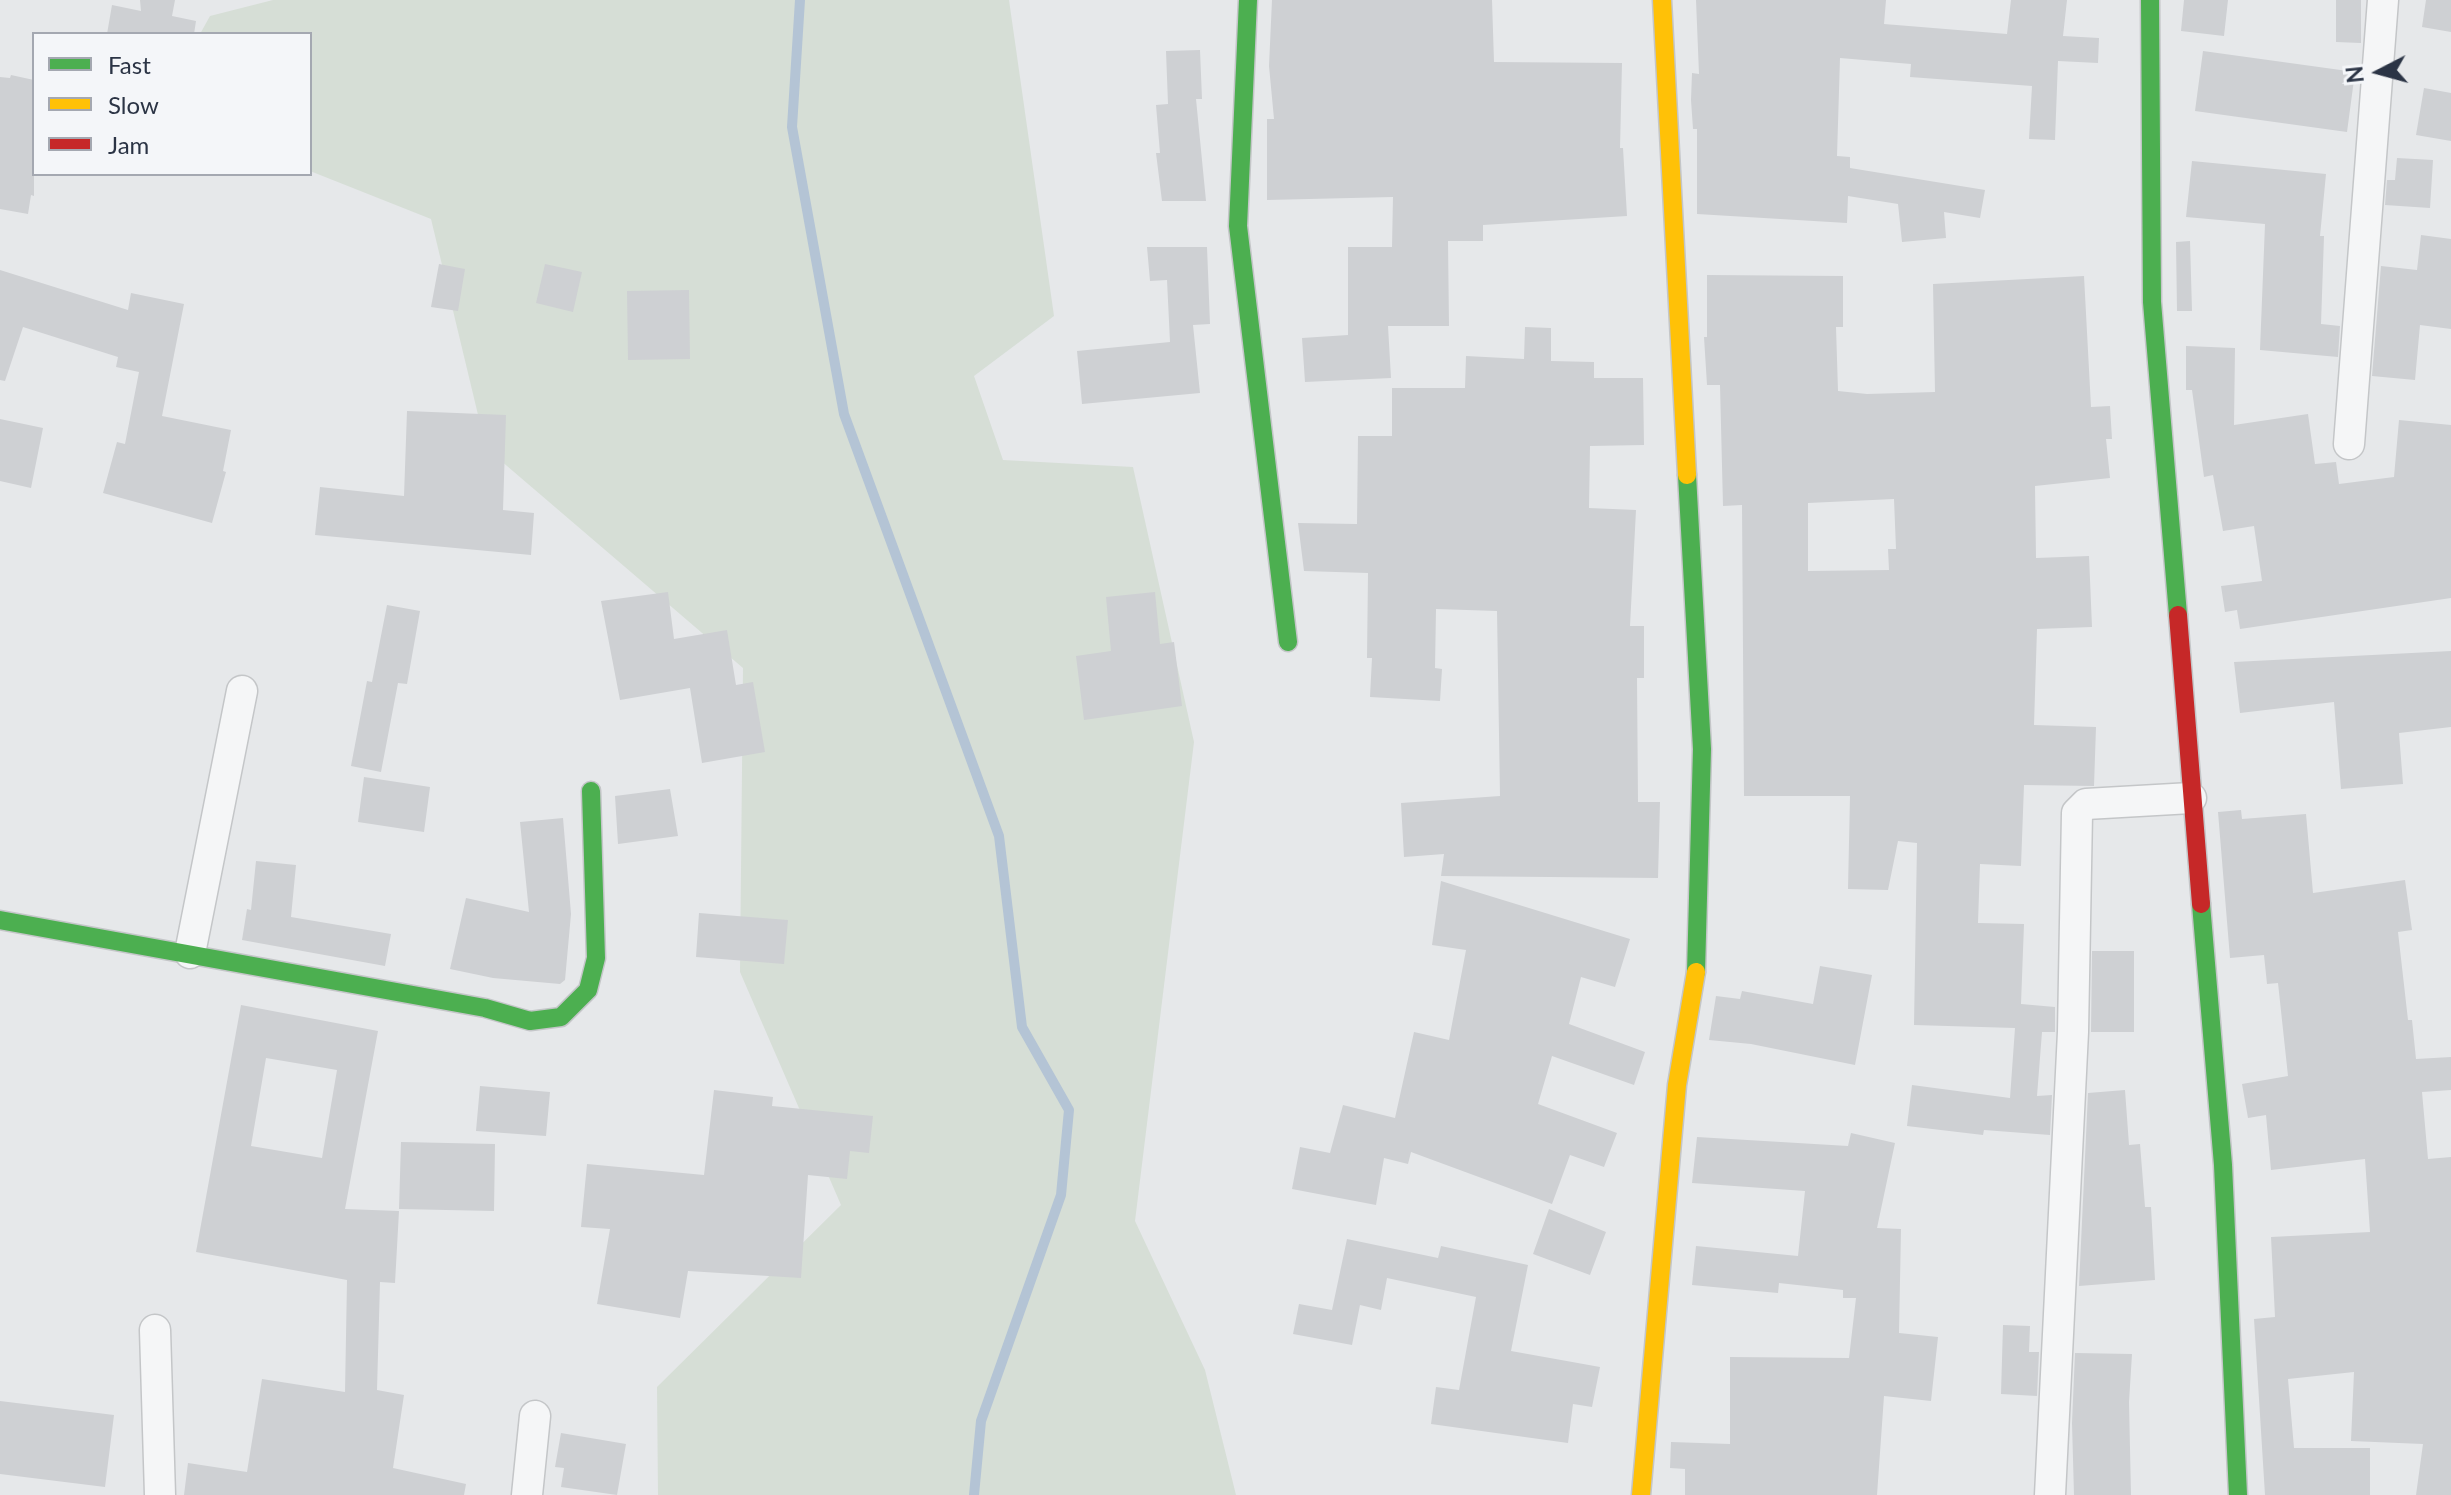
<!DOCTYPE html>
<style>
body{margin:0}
#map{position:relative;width:2451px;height:1495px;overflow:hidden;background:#e6e8ea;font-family:Lato,sans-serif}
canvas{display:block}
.legend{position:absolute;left:32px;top:32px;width:280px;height:144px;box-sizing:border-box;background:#f4f6f9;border:2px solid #a4a8b1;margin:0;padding:10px 14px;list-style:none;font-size:24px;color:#2b3445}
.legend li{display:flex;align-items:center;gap:16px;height:40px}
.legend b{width:40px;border:2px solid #a4a8b1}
.north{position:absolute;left:2339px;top:32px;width:80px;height:80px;-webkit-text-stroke:6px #f4f6f9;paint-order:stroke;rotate:264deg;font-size:22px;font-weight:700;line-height:32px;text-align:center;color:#2b3445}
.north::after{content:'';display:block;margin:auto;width:28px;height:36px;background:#2b3445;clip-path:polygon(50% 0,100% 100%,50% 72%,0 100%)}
</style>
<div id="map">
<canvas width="2451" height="1495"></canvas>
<ul class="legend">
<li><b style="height:10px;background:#4caf50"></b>Fast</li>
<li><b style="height:10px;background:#ffc107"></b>Slow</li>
<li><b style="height:10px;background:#c62828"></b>Jam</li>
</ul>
<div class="north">N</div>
</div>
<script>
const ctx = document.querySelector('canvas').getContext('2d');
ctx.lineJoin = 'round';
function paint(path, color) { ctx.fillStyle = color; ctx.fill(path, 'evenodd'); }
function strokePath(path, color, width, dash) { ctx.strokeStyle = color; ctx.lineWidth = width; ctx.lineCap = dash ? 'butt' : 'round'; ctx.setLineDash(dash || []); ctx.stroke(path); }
const green = new Path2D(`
 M273 0H1009L1054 316 974 376 1003 460 1133 467 1194 742 1135 1221 1205 1370 1236 1495H658L657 1387 841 1205 740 972 743 668 486 448 431 219 310 171V34H200L210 16Z`);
const stream = new Path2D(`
 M800 0 792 127 844 414 999 836 1022 1027 1069 1110 1061 1195 981 1421 974 1495`);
const building = new Path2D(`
 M140 0H175L172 16 196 21 194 34H107L112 5 141 11Z
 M1272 0H1492L1494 62 1622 63 1620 148H1623L1627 216 1483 225V241H1448L1449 326H1388L1391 378 1305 382 1302 338 1348 335V247H1392L1393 197 1267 200V119H1274L1269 66Z
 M1696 0H1886L1884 24 2007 34 2011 0H2067L2063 36 2099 38 2098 63 2058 61 2055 140 2029 139 2032 86 1910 77 1911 64 1840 58 1837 156 1850 157V168L1985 190 1980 218 1944 212 1946 238 1902 242 1898 204 1848 196 1847 223 1697 214V129H1693L1691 100 1692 73 1699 74Z
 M2184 0H2228L2224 36 2181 31Z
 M2336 0H2361V43L2336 42Z
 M2426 0H2451V32L2422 27Z
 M1200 50 1202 99H1196L1206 201H1162L1156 153H1160L1156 105 1168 104 1166 51Z
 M2203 51 2355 72 2347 132 2195 111Z
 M11 75 34 80V196L31 195 28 214 0 209V77L10 78Z
 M2424 88 2451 93V141L2416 135Z
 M2397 158 2433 160 2430 208 2385 205 2387 180H2395Z
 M2192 161 2326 174 2320 236H2324L2321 324 2340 326 2338 357 2260 350 2265 224 2186 217Z
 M2421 235 2451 239V329L2420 325 2415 380 2372 376 2381 266 2417 270Z
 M2190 241 2192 311H2177L2176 242Z
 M1147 247H1207L1210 324 1193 325 1200 393 1082 404 1077 351 1170 342 1167 280 1150 281Z
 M439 264 465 269 458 311 431 307Z
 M545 264 582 272 573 312 536 303Z
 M0 270 128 310 131 293 184 304 162 416 231 430 223 471 226 472 212 523 103 493 117 442 125 444 139 372 116 367 118 357 23 327 5 381 0 380Z
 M1707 275 1843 276V327H1836L1838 391 1867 394 1935 392 1933 284 2084 276 2091 407 2110 406 2112 439H2106L2110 478 2035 486 2036 558 2089 556 2092 627 2037 629 2034 725 2096 727 2094 786 2024 785 2021 866 1980 864 1978 923 2024 924 2021 1004 2055 1007V1032H2042L2037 1096 2052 1095 2050 1135 1984 1130 1983 1135 1907 1126 1912 1085 2010 1098 2015 1028 1914 1025 1917 843 1898 841 1888 890 1848 889 1850 796H1744L1742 505 1723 506 1720 385H1707L1704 337H1707ZM1894 499 1896 549H1888L1889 570 1808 571V503Z
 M689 290 690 359 628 360 627 291Z
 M1525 327 1551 328V361L1594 362V378H1643L1644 445 1590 446 1589 508 1636 510 1630 626H1644V678H1637L1638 802H1660L1658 878 1441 876 1444 854 1404 857 1401 803 1500 796 1497 611 1436 609 1435 668 1442 669 1440 701 1370 697 1372 658H1367L1368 573 1304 571 1298 523 1357 524 1358 436H1392V388H1465L1466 356 1524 359Z
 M2186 346 2235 348 2234 425 2308 414 2315 464 2336 462 2339 484 2394 477 2399 420 2451 425V598L2240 629 2237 610 2225 612 2221 586 2262 581 2254 526 2223 531 2213 475 2204 477 2192 390H2186Z
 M407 411 506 415 503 510 534 513 531 555 315 535 320 487 404 496Z
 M0 419 43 428 31 488 0 481Z
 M668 592 674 639 727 630 736 685 753 682 765 752 702 763 690 688 620 700 601 601Z
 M1155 592 1160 644 1174 642 1182 706 1084 720 1076 656 1111 651 1106 597Z
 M387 605 420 611 407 684 398 683 381 772 351 766 367 681 372 682Z
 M2451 651V727L2399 733 2403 784 2341 789 2334 702 2240 713 2234 662Z
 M364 777 430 787 424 832 358 822Z
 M670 789 678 836 618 844 615 796Z
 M2241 810 2242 819 2306 814 2313 893 2405 880 2412 930 2398 932 2408 1020H2412L2416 1059 2451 1057V1090L2422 1092 2428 1159 2451 1157V1495H2416L2423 1444 2351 1441 2354 1372 2288 1379 2294 1448H2370V1495H2265L2254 1319 2275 1317 2271 1237 2370 1232 2365 1159 2271 1170 2266 1115 2248 1118 2242 1084 2288 1076 2278 983 2267 984 2264 955 2230 958 2218 812Z
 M563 818 571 914 565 980 560 984 493 978 450 969 466 898 529 912 520 822Z
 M256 861 296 865 291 917 391 934 385 966 242 940 247 909 251 910Z
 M1441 881 1630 939 1615 987 1581 977 1569 1024 1645 1052 1634 1085 1552 1056 1538 1104 1617 1133 1604 1167 1570 1155 1552 1204 1411 1152 1408 1164 1384 1158 1376 1205 1292 1189 1300 1147 1330 1153 1343 1105 1395 1118 1414 1032 1449 1040 1466 950 1432 945Z
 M699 913 788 920 784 964 696 957Z
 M2092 951H2134V1032H2091Z
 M1820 966 1872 975 1855 1065 1751 1044 1709 1040 1716 996 1740 999 1742 991 1813 1004Z
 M241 1005 378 1031 345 1209 399 1211 395 1283 380 1282 377 1390 404 1395 393 1468 466 1484 464 1495H184L188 1463 247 1472 262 1379 345 1392 347 1280 196 1252ZM266 1058 337 1070 322 1158 251 1146Z
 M480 1086 550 1092 546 1136 476 1131Z
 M714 1090 773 1097 772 1106 873 1116 869 1153 850 1151 847 1179 808 1175 801 1278 688 1271 680 1318 597 1304 610 1229 581 1227 587 1164 704 1175Z
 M2125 1090 2129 1145 2140 1144 2145 1207H2151L2155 1280 2079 1286 2088 1093Z
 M1851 1133 1895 1143 1877 1228 1901 1229 1899 1333 1938 1337 1931 1401 1884 1396 1877 1495H1685V1469L1670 1468 1671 1442 1730 1444V1357L1849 1358 1856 1298H1843V1290L1779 1283 1778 1293 1692 1285 1696 1246 1798 1256 1805 1191 1692 1183 1697 1137 1848 1146Z
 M401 1142 495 1144 494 1211 399 1209Z
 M1549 1209 1606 1232 1590 1275 1533 1254Z
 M1347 1239 1438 1258 1441 1246 1528 1265 1511 1351 1600 1367 1592 1407 1573 1404 1568 1443 1431 1424 1436 1387 1459 1390 1476 1297 1387 1278 1381 1310 1360 1305 1352 1345 1293 1334 1299 1304 1332 1310Z
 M2003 1325 2030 1326 2029 1352H2039L2037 1396 2001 1394Z
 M2075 1353 2132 1354 2129 1402 2131 1495H2074L2072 1423Z
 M0 1401 114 1415 105 1487 0 1474Z
 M561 1433 626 1444 617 1495 561 1487 564 1468 555 1467Z`);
const street = new Path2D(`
 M2349 444 2383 0
 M190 953 242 691
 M155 1330 160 1495
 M527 1495 535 1416
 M2050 1495 2073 1032 2077 813 2086 804 2191 798`);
const fast = new Path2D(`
 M1248 0 1238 226 1288 642
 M2150 0 2152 302 2178 615
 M1687 475 1702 749 1696 972
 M2201 904 2223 1165 2238 1495
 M0 920 485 1008 530 1021 561 1017 588 990 596 958 591 791`);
const slow = new Path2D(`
 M1662 0 1687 475
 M1641 1495 1677 1085 1696 972`);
const jam = new Path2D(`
 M2178 615 2201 904`);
paint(green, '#d6ded6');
strokePath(stream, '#b4c4d5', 10);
paint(building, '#ced0d3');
strokePath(street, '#c4c6c8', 33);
strokePath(fast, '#c4c6c8', 21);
strokePath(slow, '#c4c6c8', 21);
strokePath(jam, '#c4c6c8', 21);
strokePath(street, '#f5f6f7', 30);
strokePath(fast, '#4caf50', 18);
strokePath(slow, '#ffc107', 18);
strokePath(jam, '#c62828', 18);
</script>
